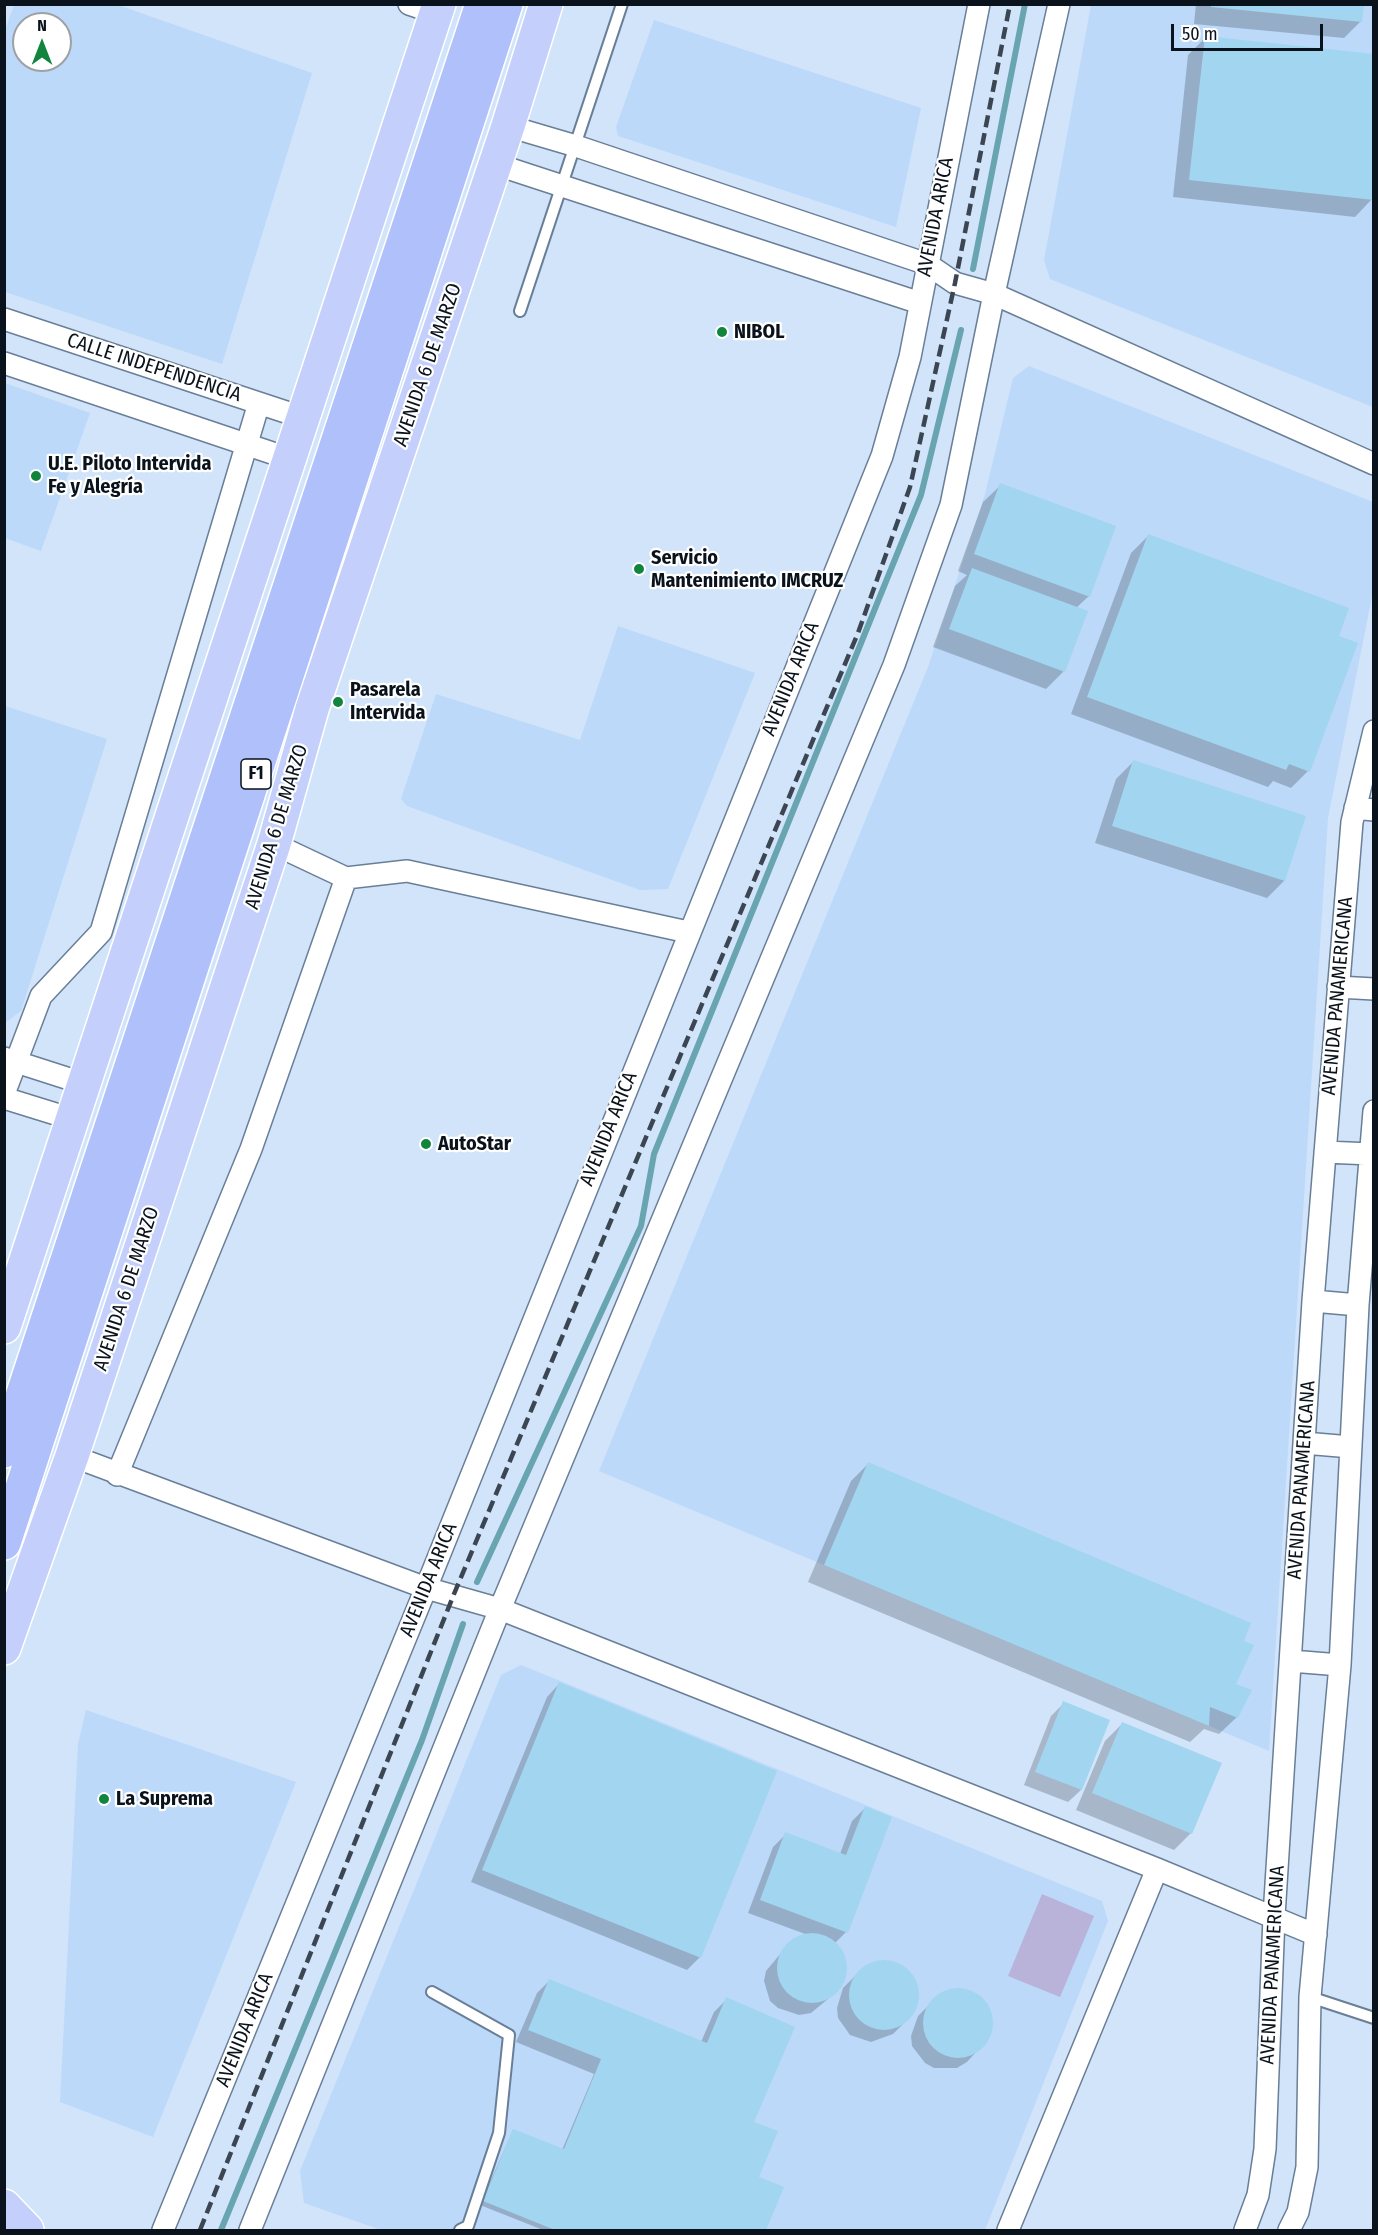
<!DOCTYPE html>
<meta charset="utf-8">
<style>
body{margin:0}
#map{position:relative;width:1378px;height:2235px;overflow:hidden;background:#d1e4fa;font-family:"Fira Sans Condensed",sans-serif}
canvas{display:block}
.frame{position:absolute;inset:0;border:6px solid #0a121b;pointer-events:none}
.north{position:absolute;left:12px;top:12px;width:60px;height:60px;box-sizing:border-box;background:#fff;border:2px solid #9da0a4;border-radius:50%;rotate:0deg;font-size:16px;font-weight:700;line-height:24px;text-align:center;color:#0a121b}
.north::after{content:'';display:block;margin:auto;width:21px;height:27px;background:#11853d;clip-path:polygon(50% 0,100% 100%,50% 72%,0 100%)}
.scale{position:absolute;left:1171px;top:24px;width:152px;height:27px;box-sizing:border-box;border:3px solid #0a121b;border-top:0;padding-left:8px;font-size:18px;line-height:21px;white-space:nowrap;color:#0a121b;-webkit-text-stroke:4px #fff;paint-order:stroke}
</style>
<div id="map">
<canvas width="1378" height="2235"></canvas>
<div class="frame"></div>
<div class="north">N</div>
<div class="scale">50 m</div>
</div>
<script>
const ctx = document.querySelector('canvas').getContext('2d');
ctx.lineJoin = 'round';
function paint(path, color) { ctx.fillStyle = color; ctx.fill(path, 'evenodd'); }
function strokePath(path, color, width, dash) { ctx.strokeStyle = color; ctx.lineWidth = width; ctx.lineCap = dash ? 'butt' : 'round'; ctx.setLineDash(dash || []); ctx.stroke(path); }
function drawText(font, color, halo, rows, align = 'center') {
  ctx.font = font + ' "Fira Sans Condensed",sans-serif'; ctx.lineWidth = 4.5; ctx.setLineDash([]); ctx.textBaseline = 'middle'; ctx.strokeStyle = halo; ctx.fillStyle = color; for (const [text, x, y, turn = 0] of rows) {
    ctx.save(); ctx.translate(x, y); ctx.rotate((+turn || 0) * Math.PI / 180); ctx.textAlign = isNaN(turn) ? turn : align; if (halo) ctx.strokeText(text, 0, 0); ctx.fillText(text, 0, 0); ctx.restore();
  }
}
const built = new Path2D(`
 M14 5H118L312 73 222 364 5 292 4 33ZM24 24H60V60H24Z
 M1091 5H1373V407L1050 279 1044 260Z
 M654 20 921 108 896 227 618 136 616 127Z
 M1029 366 1373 502V591L1328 818 1269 1751 599 1471 928 667 985 494 1013 378Z
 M5 383 90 413 41 551 5 538Z
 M618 626 755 673 668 889 640 890 407 806 401 799 436 694 580 740Z
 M5 706 107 739 21 1011 5 1023Z
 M521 1665 1102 1901 1108 1921 985 2230H381L304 2203 300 2171 501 1675Z
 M86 1710 296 1782 153 2137 60 2102 78 1744Z`);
const green = new Path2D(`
 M1042 1894 1094 1916 1060 1997 1008 1976Z`);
const shadow = new Path2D(`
 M1196 4H1362L1361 21 1344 38 1194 24Z
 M1205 38 1372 199 1355 217 1173 197 1188 55Z
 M1001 485 1089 596 1076 608 1086 612 1063 672 1046 689 933 647 955 586 967 575 958 571 983 502Z
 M1148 536 1337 637 1308 771 1291 788 1273 781 1268 787 1071 714 1131 553Z
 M1133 762 1304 817 1284 881 1267 898 1095 843 1116 779Z
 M868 1464 1234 1684 1237 1717 1219 1734 1204 1729 1190 1742 808 1582 851 1481Z
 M559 1684 700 1957 687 1970 471 1882 547 1697Z
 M1064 1703 1081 1790 1068 1802 1024 1785 1051 1716Z
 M1122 1724 1191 1833 1174 1850 1076 1810 1105 1741Z
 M865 1808 846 1932 835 1943 845 1961 846 1973 834 1994 811 2013 799 2015 778 2008 770 2001 764 1981 766 1971 792 1940 808 1935 748 1913 773 1847 786 1834 840 1854 852 1821Z
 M885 1961 906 1968 918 1988V1999L907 2020 893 2034 871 2042 850 2035 838 2018 837 2008 843 1988 864 1967Z
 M549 1981 701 2042 714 2012 727 1999 751 2122 757 2177 782 2188 765 2230H543L480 2205 513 2130 562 2150 594 2074 516 2042 537 1993Z
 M959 1989 980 1996 988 2005 992 2028 988 2039 967 2062 957 2068H934L925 2063 912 2046 911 2036 918 2016 931 2003 949 1990Z`);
const stream = new Path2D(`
 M973 269 1025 4
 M477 1582 641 1226 654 1154 921 495 961 330
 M221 2230 422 1740 463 1624`);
const building = new Path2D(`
 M1211 4H1364L1362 22 1211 7Z
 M1205 36 1374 54V200L1189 180Z
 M1000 483 1116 526 1090 597 974 554Z
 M1148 534 1349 608 1339 636 1358 643 1310 772 1289 764 1286 770 1087 697Z
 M972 568 1088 611 1065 672 949 629Z
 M1133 760 1306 816 1285 881 1112 826Z
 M868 1462 1251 1623 1244 1641 1254 1645 1236 1684 1252 1690 1238 1718 1210 1707 1209 1726 824 1565Z
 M559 1682 777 1771 701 1958 482 1870Z
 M1063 1701 1110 1720 1082 1790 1035 1772Z
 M1122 1722 1222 1763 1192 1834 1092 1793Z
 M865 1806 892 1817 848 1933 760 1900 785 1832 846 1855Z
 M777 1968a35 35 0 1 1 70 0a35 35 0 1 1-70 0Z
 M849 1995a35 35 0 1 1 70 0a35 35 0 1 1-70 0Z
 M549 1979 707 2043 726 1997 795 2027 754 2122 778 2131 759 2177 784 2187 766 2230H555L483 2201 513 2129 564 2149 601 2059 528 2030Z
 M923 2023a35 35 0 1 1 70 0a35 35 0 1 1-70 0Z`);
const service = new Path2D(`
 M520 311 622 4
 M432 1992 509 2035 499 2133 468 2226 460 2230
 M1310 1997 1374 2018`);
const minor = new Path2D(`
 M409 4 436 13
 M508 126 576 146 927 264 955 283 994 294 1374 464
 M495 164 920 303
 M4 319 304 418
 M4 363 290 459
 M1355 808 1374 810
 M274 844 346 878 407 871 688 932
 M1338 987 1374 989
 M4 1058 85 1084
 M4 1094 41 996 101 932 259 403
 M4 1098 75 1120
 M1325 1152 1371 1154
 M1313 1301 1358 1305
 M1304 1443 1351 1447
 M72 1456 426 1588 500 1609 1157 1869 1316 1935
 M117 1475 251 1149 346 878
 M1291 1661 1340 1665
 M163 2230 426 1588 882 456 910 357 979 4
 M250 2230 500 1609 894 665 951 505 994 294 1059 4
 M1008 2230 1157 1869
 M1245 2230 1258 2195 1265 2149 1274 1916 1313 1301 1352 822 1374 731
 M1289 2230 1298 2212 1307 2167 1310 1997 1340 1665 1358 1305 1374 1111`);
const primary = new Path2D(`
 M4 1327 439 4
 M4 1648 72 1456 274 844 312 709 508 126 546 4
 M4 2206 27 2230`);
const trunk = new Path2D(`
 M4 1451 482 4
 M4 1543 506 4`);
const rail = new Path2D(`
 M200 2230 454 1594 858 633 910 487 955 283 1010 4`);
const markers = [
 [722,332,6,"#11853d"],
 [36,476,6,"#11853d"],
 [639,569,6,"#11853d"],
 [338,702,6,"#11853d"],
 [426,1144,6,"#11853d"],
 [104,1799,6,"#11853d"]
];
const shields = [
 [256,774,30]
];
const shieldNames = [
 ["F1",256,774]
];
const streetNames = [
 ["AVENIDA ARICA",936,217,-79],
 ["AVENIDA 6 DE MARZO",428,365,-71],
 ["CALLE INDEPENDENCIA",154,368,18],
 ["AVENIDA ARICA",791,679,-68],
 ["AVENIDA 6 DE MARZO",277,827,-73],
 ["AVENIDA PANAMERICANA",1338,996,-85],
 ["AVENIDA ARICA",609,1129,-68],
 ["AVENIDA 6 DE MARZO",127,1289,-72],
 ["AVENIDA PANAMERICANA",1302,1480,-86],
 ["AVENIDA ARICA",429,1580,-68],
 ["AVENIDA PANAMERICANA",1273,1965,-87],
 ["AVENIDA ARICA",245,2030,-68]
];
const poiNames = [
 ["NIBOL",734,332],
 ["U.E. Piloto Intervida",48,464],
 ["Fe y Alegría",48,487],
 ["Servicio",651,558],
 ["Mantenimiento IMCRUZ",651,581],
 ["Pasarela",350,690],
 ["Intervida",350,713],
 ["AutoStar",438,1144],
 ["La Suprema",116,1799]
];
paint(built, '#bcd9fa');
paint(green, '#b9b2d9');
paint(shadow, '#0003');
strokePath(stream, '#69a5b1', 6);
paint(building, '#a2d5f0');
strokePath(service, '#697e97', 14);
strokePath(minor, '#697e97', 24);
strokePath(primary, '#fff', 36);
strokePath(trunk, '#fff', 36);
strokePath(service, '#fff', 10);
strokePath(minor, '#fff', 21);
strokePath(primary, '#c4d0fb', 33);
strokePath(trunk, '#b0c0fa', 33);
strokePath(rail, '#3c4653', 4.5, [12, 6]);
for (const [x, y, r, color] of markers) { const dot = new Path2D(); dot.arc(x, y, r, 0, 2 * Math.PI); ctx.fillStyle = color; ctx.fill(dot); strokePath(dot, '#fff', 2); }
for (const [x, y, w] of shields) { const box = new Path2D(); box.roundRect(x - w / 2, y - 15, w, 30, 4.5); ctx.fillStyle = '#fff'; ctx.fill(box); strokePath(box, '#0a121b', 1.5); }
drawText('bold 18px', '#0a121b', null, shieldNames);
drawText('20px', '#0a121b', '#fff', streetNames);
drawText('bold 20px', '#0a121b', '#fff', poiNames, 'left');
</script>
